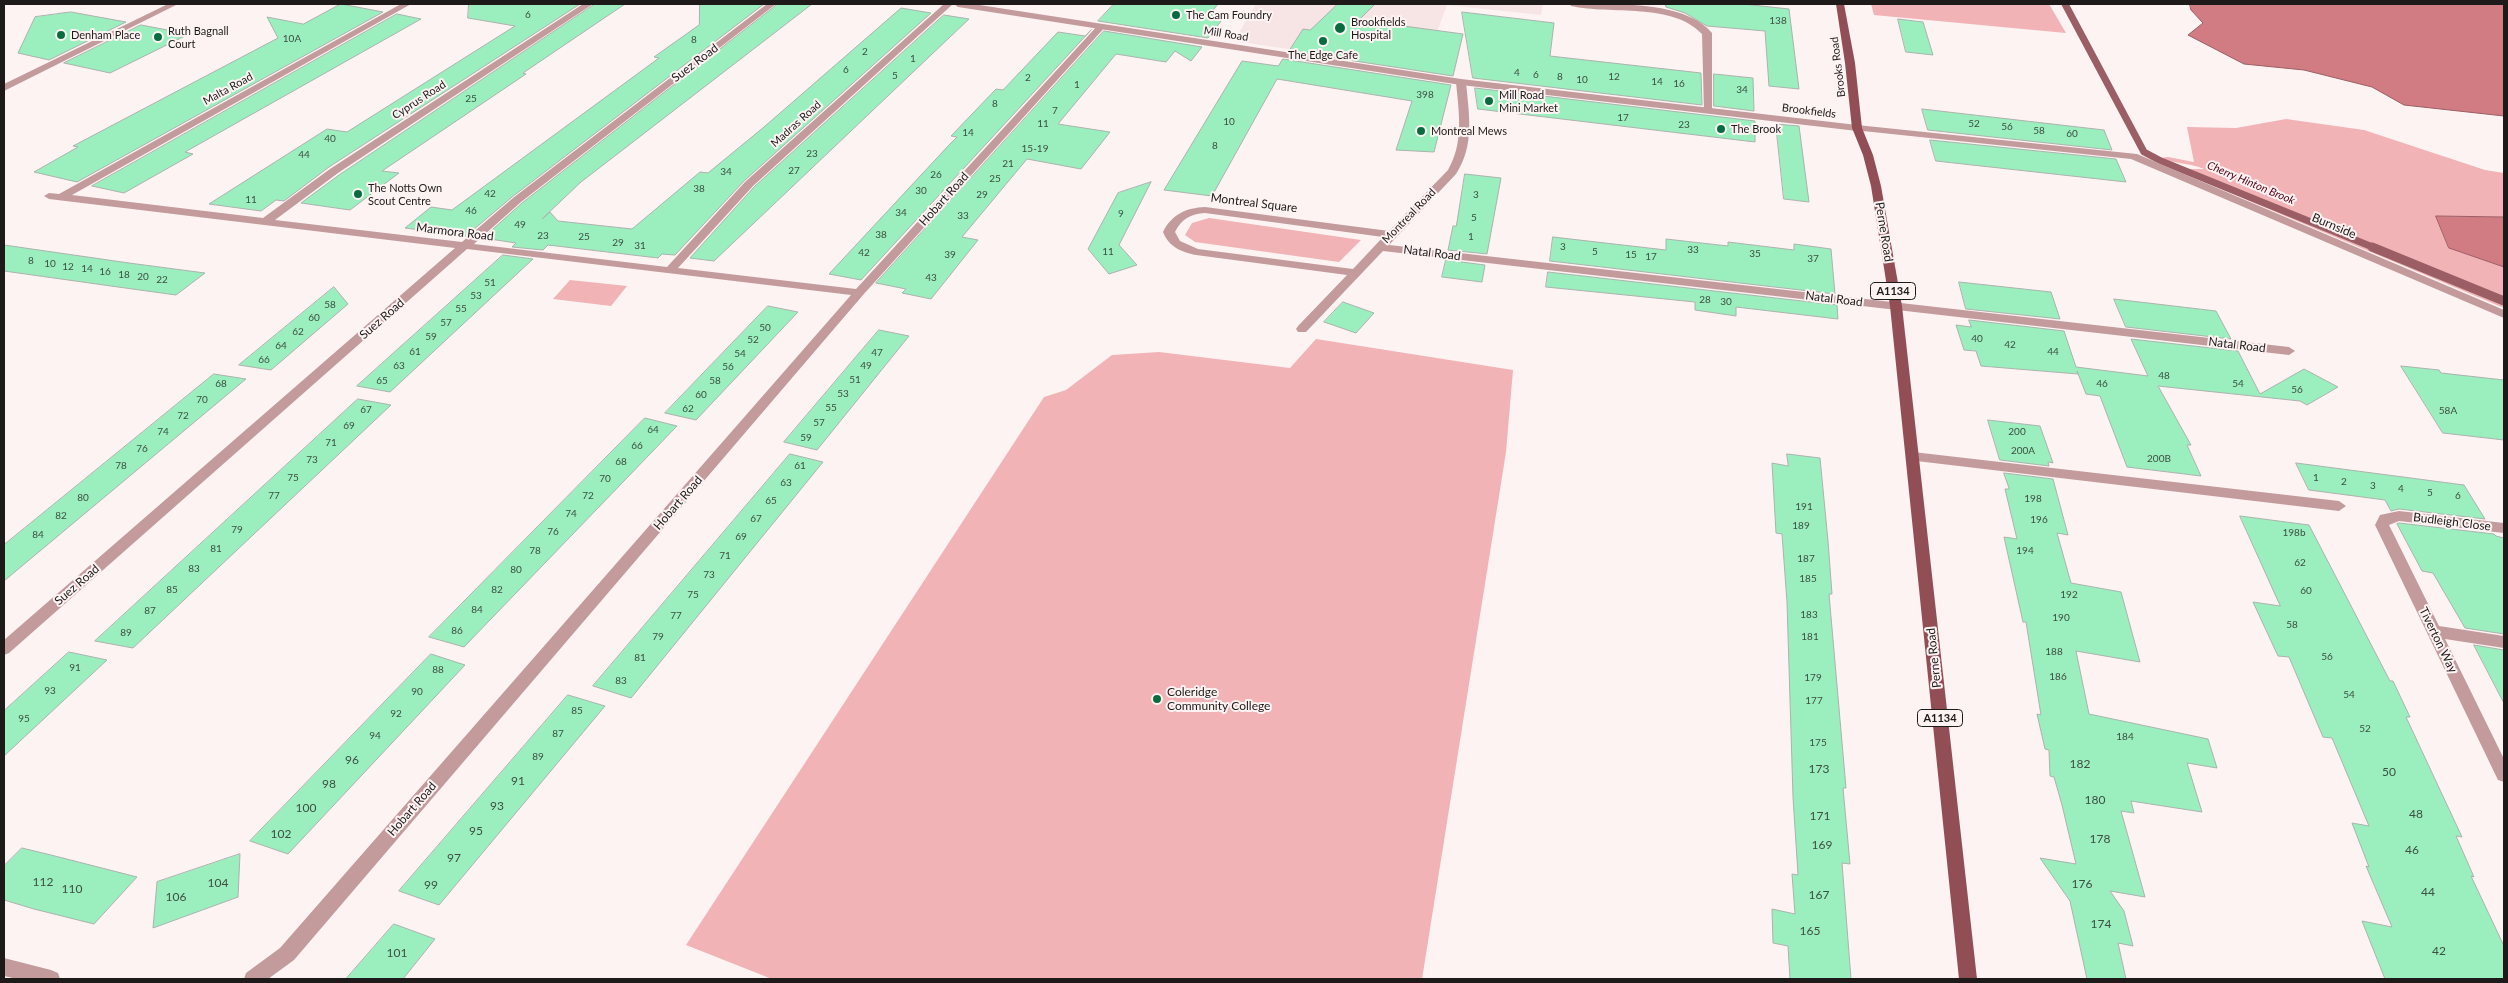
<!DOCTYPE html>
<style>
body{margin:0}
#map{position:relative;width:2508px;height:983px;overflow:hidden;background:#fdf3f3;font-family:Lato,sans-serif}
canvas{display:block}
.frame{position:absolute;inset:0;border:5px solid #1e1a1a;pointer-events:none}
</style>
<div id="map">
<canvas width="2508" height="983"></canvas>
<div class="frame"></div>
</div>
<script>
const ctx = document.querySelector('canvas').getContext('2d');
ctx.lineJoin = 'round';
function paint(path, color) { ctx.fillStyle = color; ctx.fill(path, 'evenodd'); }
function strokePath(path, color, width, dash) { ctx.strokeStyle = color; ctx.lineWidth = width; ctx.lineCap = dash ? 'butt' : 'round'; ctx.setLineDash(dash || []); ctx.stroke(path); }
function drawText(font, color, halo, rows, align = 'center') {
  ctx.font = font + ' Lato,sans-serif'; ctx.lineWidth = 4; ctx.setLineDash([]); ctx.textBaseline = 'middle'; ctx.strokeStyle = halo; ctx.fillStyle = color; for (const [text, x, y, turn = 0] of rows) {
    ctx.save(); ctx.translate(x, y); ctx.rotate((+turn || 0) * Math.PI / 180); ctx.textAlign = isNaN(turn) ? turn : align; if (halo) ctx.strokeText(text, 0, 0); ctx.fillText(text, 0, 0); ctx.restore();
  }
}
const built = new Path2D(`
 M1256 4H1543L1541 15 1447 5 1423 69 1234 41Z`);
const green = new Path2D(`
 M1871 4H2049L2066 33 1874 15Z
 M2286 119 2364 130 2485 170 2504 173V217L2437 216 2449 248 2504 267V308L2247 200 2186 169H2204C2190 163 2175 164 2161 158L2168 157 2194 162 2187 127 2236 128Z
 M1209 218 1361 240 1339 262 1195 242 1185 235 1192 223Z
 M570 280 627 286 611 306 553 299Z
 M1316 339 1513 370 1506 452 1422 979H772L686 945 1044 397 1066 390 1112 355 1159 352 1290 368Z`);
const water = new Path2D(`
 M2190 4H2504V116L2404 105 2372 87 2304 70 2244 64 2188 35 2203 23 2191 10Z
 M2436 216 2504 217V267L2449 248Z`);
const streamFar1 = new Path2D(`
 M2065 4 2144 152 2161 161 2375 248`);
const stream = new Path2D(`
 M2372 247 2504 301`);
const building = new Path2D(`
 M341 4 383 12 77 182 34 172 78 147 73 146 278 38 267 17 303 24Z
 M469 4H580L329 167 284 201 276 200 261 211 209 204 327 129 347 132 515 26 468 18Z
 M595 4H625L523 73 526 74 382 171 399 173 350 210 301 203 339 175Z
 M700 4H764L512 197 466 236 405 228 431 207 452 210 659 58 654 57 699 25Z
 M778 4H812L581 182 542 219 550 212 558 221 632 229 700 172 708 173 764 127 901 8 931 13 744 181 675 255 662 254 658 258 548 245 543 250 512 247 516 243 483 238 522 203Z
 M1114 4H1218L1210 14 1225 16 1208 38 1098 21Z
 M1338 4H1375L1359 20 1463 34 1453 76 1289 51 1303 29 1310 30Z
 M1666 4H1743L1789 9 1799 89 1769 86 1765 31 1707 26 1685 13 1666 7Z
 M71 12 126 22 49 60 18 53 35 17Z
 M1462 12 1554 23 1550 56 1701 73 1702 105 1473 78Z
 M397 14 421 19 185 152 193 154 124 193 92 186Z
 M944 15 969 19 714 261 690 258 754 187Z
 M1898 19 1923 22 1933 55 1906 52Z
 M141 25 189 34 110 73 64 63Z
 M1091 30 861 280 829 274 949 145 957 137 951 136 996 89 1003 90 1058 32 1085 36Z
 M1104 31 1202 47 1191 61 1175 51 1166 62 1116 54 1058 124 1110 132 1081 169 1027 159 962 237 978 240 931 299 902 293 906 289 876 283Z
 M1283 59 1451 85 1434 152 1396 150 1412 101 1277 79 1212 196 1164 190 1242 61 1278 66Z
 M1714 74 1753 78 1754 111 1714 106Z
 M1475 88 1755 121V142L1478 109Z
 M1922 109 2104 130 2112 150 1928 130Z
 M1776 124 1799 126 1809 202 1784 199Z
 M1930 140 2116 159 2126 182 1936 161Z
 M1465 174 1501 178 1487 254 1448 250 1453 226H1456Z
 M1151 182 1119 245 1137 265 1109 274 1088 249 1118 193Z
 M1553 237 1666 250V239L1728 246V242L1794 250V244L1831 249 1835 294 1550 261Z
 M4 245 129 263 205 273 176 295 118 287 4 271Z
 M503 255 533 259 390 392 357 386Z
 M1446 260 1485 265 1482 282 1442 277Z
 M1548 272 1837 305 1838 319 1736 307V316L1695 310V302L1546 287Z
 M1959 282 2051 292 2060 319 1966 309Z
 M334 287 348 304 271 370 239 365Z
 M2114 299 2216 311 2231 339 2126 327Z
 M1343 302 1374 313 1356 333 1324 322Z
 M768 306 798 312 696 420 665 413Z
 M1969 320 2064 331 2076 367 2148 376 2131 339 2238 351 2260 394 2304 369 2338 387 2307 405 2300 401 2158 386 2191 445H2187L2201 476 2127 467 2100 396 2086 394 2077 371 2078 374 1981 366 1976 351 1964 350 1956 325 1971 327Z
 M879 330 909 336 817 450 784 442Z
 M2401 366 2439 370 2441 373 2504 380V440L2443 433Z
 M214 374 246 379 4 581V545Z
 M358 399 391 405 133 648 95 641Z
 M645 418 677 426 464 647 429 637Z
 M1988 420 2040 426 2053 463 2048 462 2049 466 2000 460Z
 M790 454 823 462 631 698 593 686Z
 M1787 454 1820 458 1828 541 1832 594H1829L1846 788H1843L1850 864 1842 863 1851 979H1790L1788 946 1773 943 1772 909 1795 914 1792 874 1798 875 1793 797 1787 602 1782 534 1776 533 1772 463 1788 466Z
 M2296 463 2464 485 2485 519 2399 509 2391 511 2385 500 2309 490Z
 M2004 473 2053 479 2068 535 2057 533 2071 583 2121 592 2140 662 2076 651 2089 714 2208 739 2217 768 2187 763 2202 812 2131 801 2134 813 2121 811 2145 897 2110 891 2124 911 2133 946 2118 943 2126 979H2087L2070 901 2040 858 2076 864 2062 805 2054 777 2050 776 2049 750 2045 749 2037 714 2041 715 2026 622H2023L2004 537 2017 539 2005 489H2009Z
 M2240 516 2309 525 2390 681H2393L2410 717H2406L2462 837 2456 836 2474 877 2471 876 2504 946V979H2385L2362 921 2392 927 2366 866 2369 867 2352 823 2369 826 2332 738 2323 737 2289 657 2278 656 2253 602 2280 606Z
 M2399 523 2494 534 2496 536 2504 538V634L2465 628 2433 573 2422 571 2397 524Z
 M2474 645 2504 650V703Z
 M69 652 107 660 4 756V711Z
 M431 654 465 665 288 854 250 841Z
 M568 695 605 706 439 905 399 891Z
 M22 848 51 855 137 877 94 924 34 909 4 900V866Z
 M240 854 238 897 153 928 157 882Z
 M394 924 435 939 403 979H346Z`);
const minor = new Path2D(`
 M401 4H411L72 195 263 218 330 169 583 4H593L338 173 275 220 462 242 513 198 767 4H776L521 202 474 244 667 267 745 182 944 4H953L753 186 678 268 856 289 1099 24 1106 26 863 295 294 960 268 979H244L246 973 280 948 851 295 467 249 9 653 4 655V640L455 248 49 199 44 196 49 193 59 194Z
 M1570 4C1609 4 1685 0 1712 33V114L1704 112 1702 34C1672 2 1611 15 1571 6Z
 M1461 79 1466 82C1469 115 1475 145 1456 174L1389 245 2289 347 2295 351 2289 355 1383 251 1306 332H1298L1296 329 1298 326 1347 275 1196 255C1181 252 1169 247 1163 232 1172 214 1186 208 1205 207L1389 231 1448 170C1464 142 1459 114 1456 82ZM1205 213 1383 237 1353 269 1198 249 1180 241 1175 232C1181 219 1191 214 1205 213Z
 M1857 125 2137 154 2504 310V318L2131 159 1853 130 1852 128Z
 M1913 452 2339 501 2346 506 2339 511 1908 460 1906 457Z
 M2399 511 2504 523V533L2399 521 2389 525 2439 626 2504 636V648L2445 639 2504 759V782L2498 780 2375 525 2380 515Z
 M4 958 51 970 58 973 60 979H17L4 976Z`);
const tertiary = new Path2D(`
 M168 4H178L4 91V84Z
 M954 4H973L1461 79 1857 125 1862 128 1857 131 1461 85 958 7Z`);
const primary = new Path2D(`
 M1836 4H1844L1855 63 1862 128 1873 155 1881 186 1902 306 1977 979H1959L1890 306 1871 186 1863 155 1852 128 1845 63Z`);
const markers = [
 [1176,15,5,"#096c41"],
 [1340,28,6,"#096c41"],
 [61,35,5,"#096c41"],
 [158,37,5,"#096c41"],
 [1323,41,5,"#096c41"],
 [1489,101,5,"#096c41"],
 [1721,129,5,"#096c41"],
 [1421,131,5,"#096c41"],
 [358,194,5,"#096c41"],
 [1157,699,5,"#096c41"]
];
const numberNames = [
 ["6",528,15],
 ["138",1778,21],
 ["10A",292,39],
 ["8",694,40],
 ["2",865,52],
 ["1",913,59],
 ["6",846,70],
 ["4",1517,73],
 ["6",1536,75],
 ["5",895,76],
 ["8",1560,77],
 ["12",1614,77],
 ["2",1028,78],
 ["10",1582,80],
 ["14",1657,82],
 ["16",1679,84],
 ["1",1077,85],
 ["34",1742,90],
 ["398",1425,95],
 ["25",471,99],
 ["8",995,104],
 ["7",1055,111],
 ["17",1623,118],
 ["10",1229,122],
 ["11",1043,124],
 ["52",1974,124],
 ["23",1684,125],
 ["56",2007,127],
 ["58",2039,131],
 ["14",968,133],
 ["60",2072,134],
 ["40",330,139],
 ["8",1215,146],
 ["15-19",1035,149],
 ["23",812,154],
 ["44",304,155],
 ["21",1008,164],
 ["27",794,171],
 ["34",726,172],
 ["26",936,175],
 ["25",995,179],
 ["38",699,189],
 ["30",921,191],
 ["42",490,194],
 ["29",982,195],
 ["3",1476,195],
 ["11",251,200],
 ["46",471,211],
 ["34",901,213],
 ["9",1121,214],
 ["33",963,216],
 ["5",1474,218],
 ["49",520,225],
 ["38",881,235],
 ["23",543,236],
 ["25",584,237],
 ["1",1471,237],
 ["29",618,243],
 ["31",640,246],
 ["3",1563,247],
 ["33",1693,250],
 ["11",1108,252],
 ["5",1595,252],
 ["42",864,253],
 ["35",1755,254],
 ["39",950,255],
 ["15",1631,255],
 ["17",1651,257],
 ["37",1813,259],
 ["8",31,261],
 ["10",50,264],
 ["12",68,267],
 ["14",87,269],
 ["16",105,272],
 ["18",124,275],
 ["20",143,277],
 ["43",931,278],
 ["22",162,280],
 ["51",490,283],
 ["53",476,296],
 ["28",1705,300],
 ["30",1726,302],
 ["58",330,305],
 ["55",461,309],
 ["60",314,318],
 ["57",446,323],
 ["50",765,328],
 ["62",298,332],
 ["59",431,337],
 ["40",1977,339],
 ["52",753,340],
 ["42",2010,345],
 ["64",281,346],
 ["61",415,352],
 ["44",2053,352],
 ["47",877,353],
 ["54",740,354],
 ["66",264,360],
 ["63",399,366],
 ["49",866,366],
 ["56",728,367],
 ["48",2164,376],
 ["51",855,380],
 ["65",382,381],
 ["58",715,381],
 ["68",221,384],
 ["46",2102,384],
 ["54",2238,384],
 ["56",2297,390],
 ["53",843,394],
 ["60",701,395],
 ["70",202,400],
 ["55",831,408],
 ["62",688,409],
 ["67",366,410],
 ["58A",2448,411],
 ["72",183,416],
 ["57",819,423],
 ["69",349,426],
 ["64",653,430],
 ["74",163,432],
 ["200",2017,432],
 ["59",806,438],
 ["71",331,443],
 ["66",637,446],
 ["76",142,449],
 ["200A",2023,451],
 ["200B",2159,459],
 ["73",312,460],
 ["68",621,462],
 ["78",121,466],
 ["61",800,466],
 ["75",293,478],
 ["1",2316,478],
 ["70",605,479],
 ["2",2344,482],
 ["63",786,483],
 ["3",2373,486],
 ["4",2401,489],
 ["5",2430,493],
 ["77",274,496],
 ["72",588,496],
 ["6",2458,496],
 ["80",83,498],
 ["198",2033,499],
 ["65",771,501],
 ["191",1804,507],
 ["74",571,514],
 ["82",61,516],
 ["67",756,519],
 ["196",2039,520],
 ["189",1801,526],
 ["79",237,530],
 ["76",553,532],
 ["198b",2294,533],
 ["84",38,535],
 ["69",741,537],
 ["81",216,549],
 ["78",535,551],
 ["194",2025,551],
 ["71",725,556],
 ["187",1806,559],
 ["62",2300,563],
 ["83",194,569],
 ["80",516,570],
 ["73",709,575],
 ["185",1808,579],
 ["85",172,590],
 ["82",497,590],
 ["60",2306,591],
 ["75",693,595],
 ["192",2069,595],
 ["84",477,610],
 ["87",150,611],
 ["183",1809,615],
 ["77",676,616],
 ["190",2061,618],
 ["58",2292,625],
 ["86",457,631],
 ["89",126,633],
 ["79",658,637],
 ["181",1810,637],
 ["188",2054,652],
 ["56",2327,657],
 ["81",640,658],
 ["91",75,668],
 ["88",438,670],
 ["186",2058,677],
 ["179",1813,678],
 ["83",621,681],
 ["93",50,691],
 ["90",417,692],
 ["54",2349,695],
 ["177",1814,701],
 ["85",577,711],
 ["92",396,714],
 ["95",24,719],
 ["52",2365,729],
 ["87",558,734],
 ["94",375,736],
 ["184",2125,737],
 ["175",1818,743],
 ["89",538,757]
];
const farPoinames = [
 ["The Cam Foundry",1186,15],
 ["Brookfields",1351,22],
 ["Hospital",1351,35],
 ["Ruth Bagnall",168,31],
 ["Court",168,44],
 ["Denham Place",71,35],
 ["The Edge Cafe",1323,55,"center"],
 ["Mill Road",1499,95],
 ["Mini Market",1499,108],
 ["The Brook",1731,129],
 ["Montreal Mews",1431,131],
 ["The Notts Own",368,188],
 ["Scout Centre",368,201]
];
const farStreetnames = [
 ["Mill Road",1226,34,9],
 ["Brooks Road",1838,67,-97],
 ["Malta Road",228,89,-29],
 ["Cyprus Road",419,100,-33],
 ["Brookfields",1809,111,7],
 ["Madras Road",796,124,-42],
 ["Montreal Road",1409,216,-46]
];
const farWaternames = [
 ["Cherry Hinton Brook",2251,183,23]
];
const shields = [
 [1893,291,45],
 [1940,718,45]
];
const shieldNames = [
 ["A1134",1893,291],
 ["A1134",1940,718]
];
const streetNames = [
 ["Suez Road",695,63,-37],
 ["Hobart Road",944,199,-48],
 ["Montreal Square",1254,203,7],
 ["Burnside",2334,226,23],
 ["Marmora Road",455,232,7],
 ["Perne Road",1884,232,81],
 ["Natal Road",1432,253,7],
 ["Natal Road",1834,299,7],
 ["Suez Road",382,319,-41],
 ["Natal Road",2237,345,7],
 ["Hobart Road",678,503,-49],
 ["Budleigh Close",2452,522,7],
 ["Suez Road",77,585,-41],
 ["Tiverton Way",2438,640,64],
 ["Perne Road",1934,658,-96],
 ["Hobart Road",412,809,-49]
];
const poiNames = [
 ["Coleridge",1167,692],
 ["Community College",1167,706]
];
const nearNumbernames = [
 ["96",352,760],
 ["182",2080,764],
 ["173",1819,769],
 ["50",2389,772],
 ["91",518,781],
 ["98",329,784],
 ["180",2095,800],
 ["93",497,806],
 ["100",306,808],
 ["48",2416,814],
 ["171",1820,816],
 ["95",476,831],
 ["102",281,834],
 ["178",2100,839],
 ["169",1822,845],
 ["46",2412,850],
 ["97",454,858],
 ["112",43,882],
 ["104",218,883],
 ["176",2082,884],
 ["99",431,885],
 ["110",72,889],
 ["44",2428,892],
 ["167",1819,895],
 ["106",176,897],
 ["174",2101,924],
 ["165",1810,931],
 ["42",2439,951],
 ["101",397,953]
];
paint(built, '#f7e4e5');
paint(green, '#f1b3b6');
paint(water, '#d17b83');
strokePath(water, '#9b5e64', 1);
strokePath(streamFar1, '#9b5e64', 7);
strokePath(stream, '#9b5e64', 9);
paint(building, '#9beebd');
strokePath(building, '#abb2ad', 1);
paint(minor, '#c39b9d');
paint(tertiary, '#c39b9d');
paint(primary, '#924e55');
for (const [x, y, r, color] of markers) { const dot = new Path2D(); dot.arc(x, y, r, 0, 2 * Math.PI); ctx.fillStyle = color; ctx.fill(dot); strokePath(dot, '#fdf3f3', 2); }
drawText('10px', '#3d4f43', null, numberNames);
drawText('11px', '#1e1a1a', '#fdf3f3', farPoinames, 'left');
drawText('11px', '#1e1a1a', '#fdf3f3', farStreetnames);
drawText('italic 11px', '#520217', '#fdf3f3', farWaternames);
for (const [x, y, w] of shields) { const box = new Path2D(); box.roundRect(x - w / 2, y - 8.5, w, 17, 4); ctx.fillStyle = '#fdf3f3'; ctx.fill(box); strokePath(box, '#1e1a1a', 1); }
drawText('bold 11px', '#1e1a1a', null, shieldNames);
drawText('12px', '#1e1a1a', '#fdf3f3', streetNames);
drawText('12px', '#1e1a1a', '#fdf3f3', poiNames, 'left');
drawText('12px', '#3d4f43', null, nearNumbernames);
</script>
